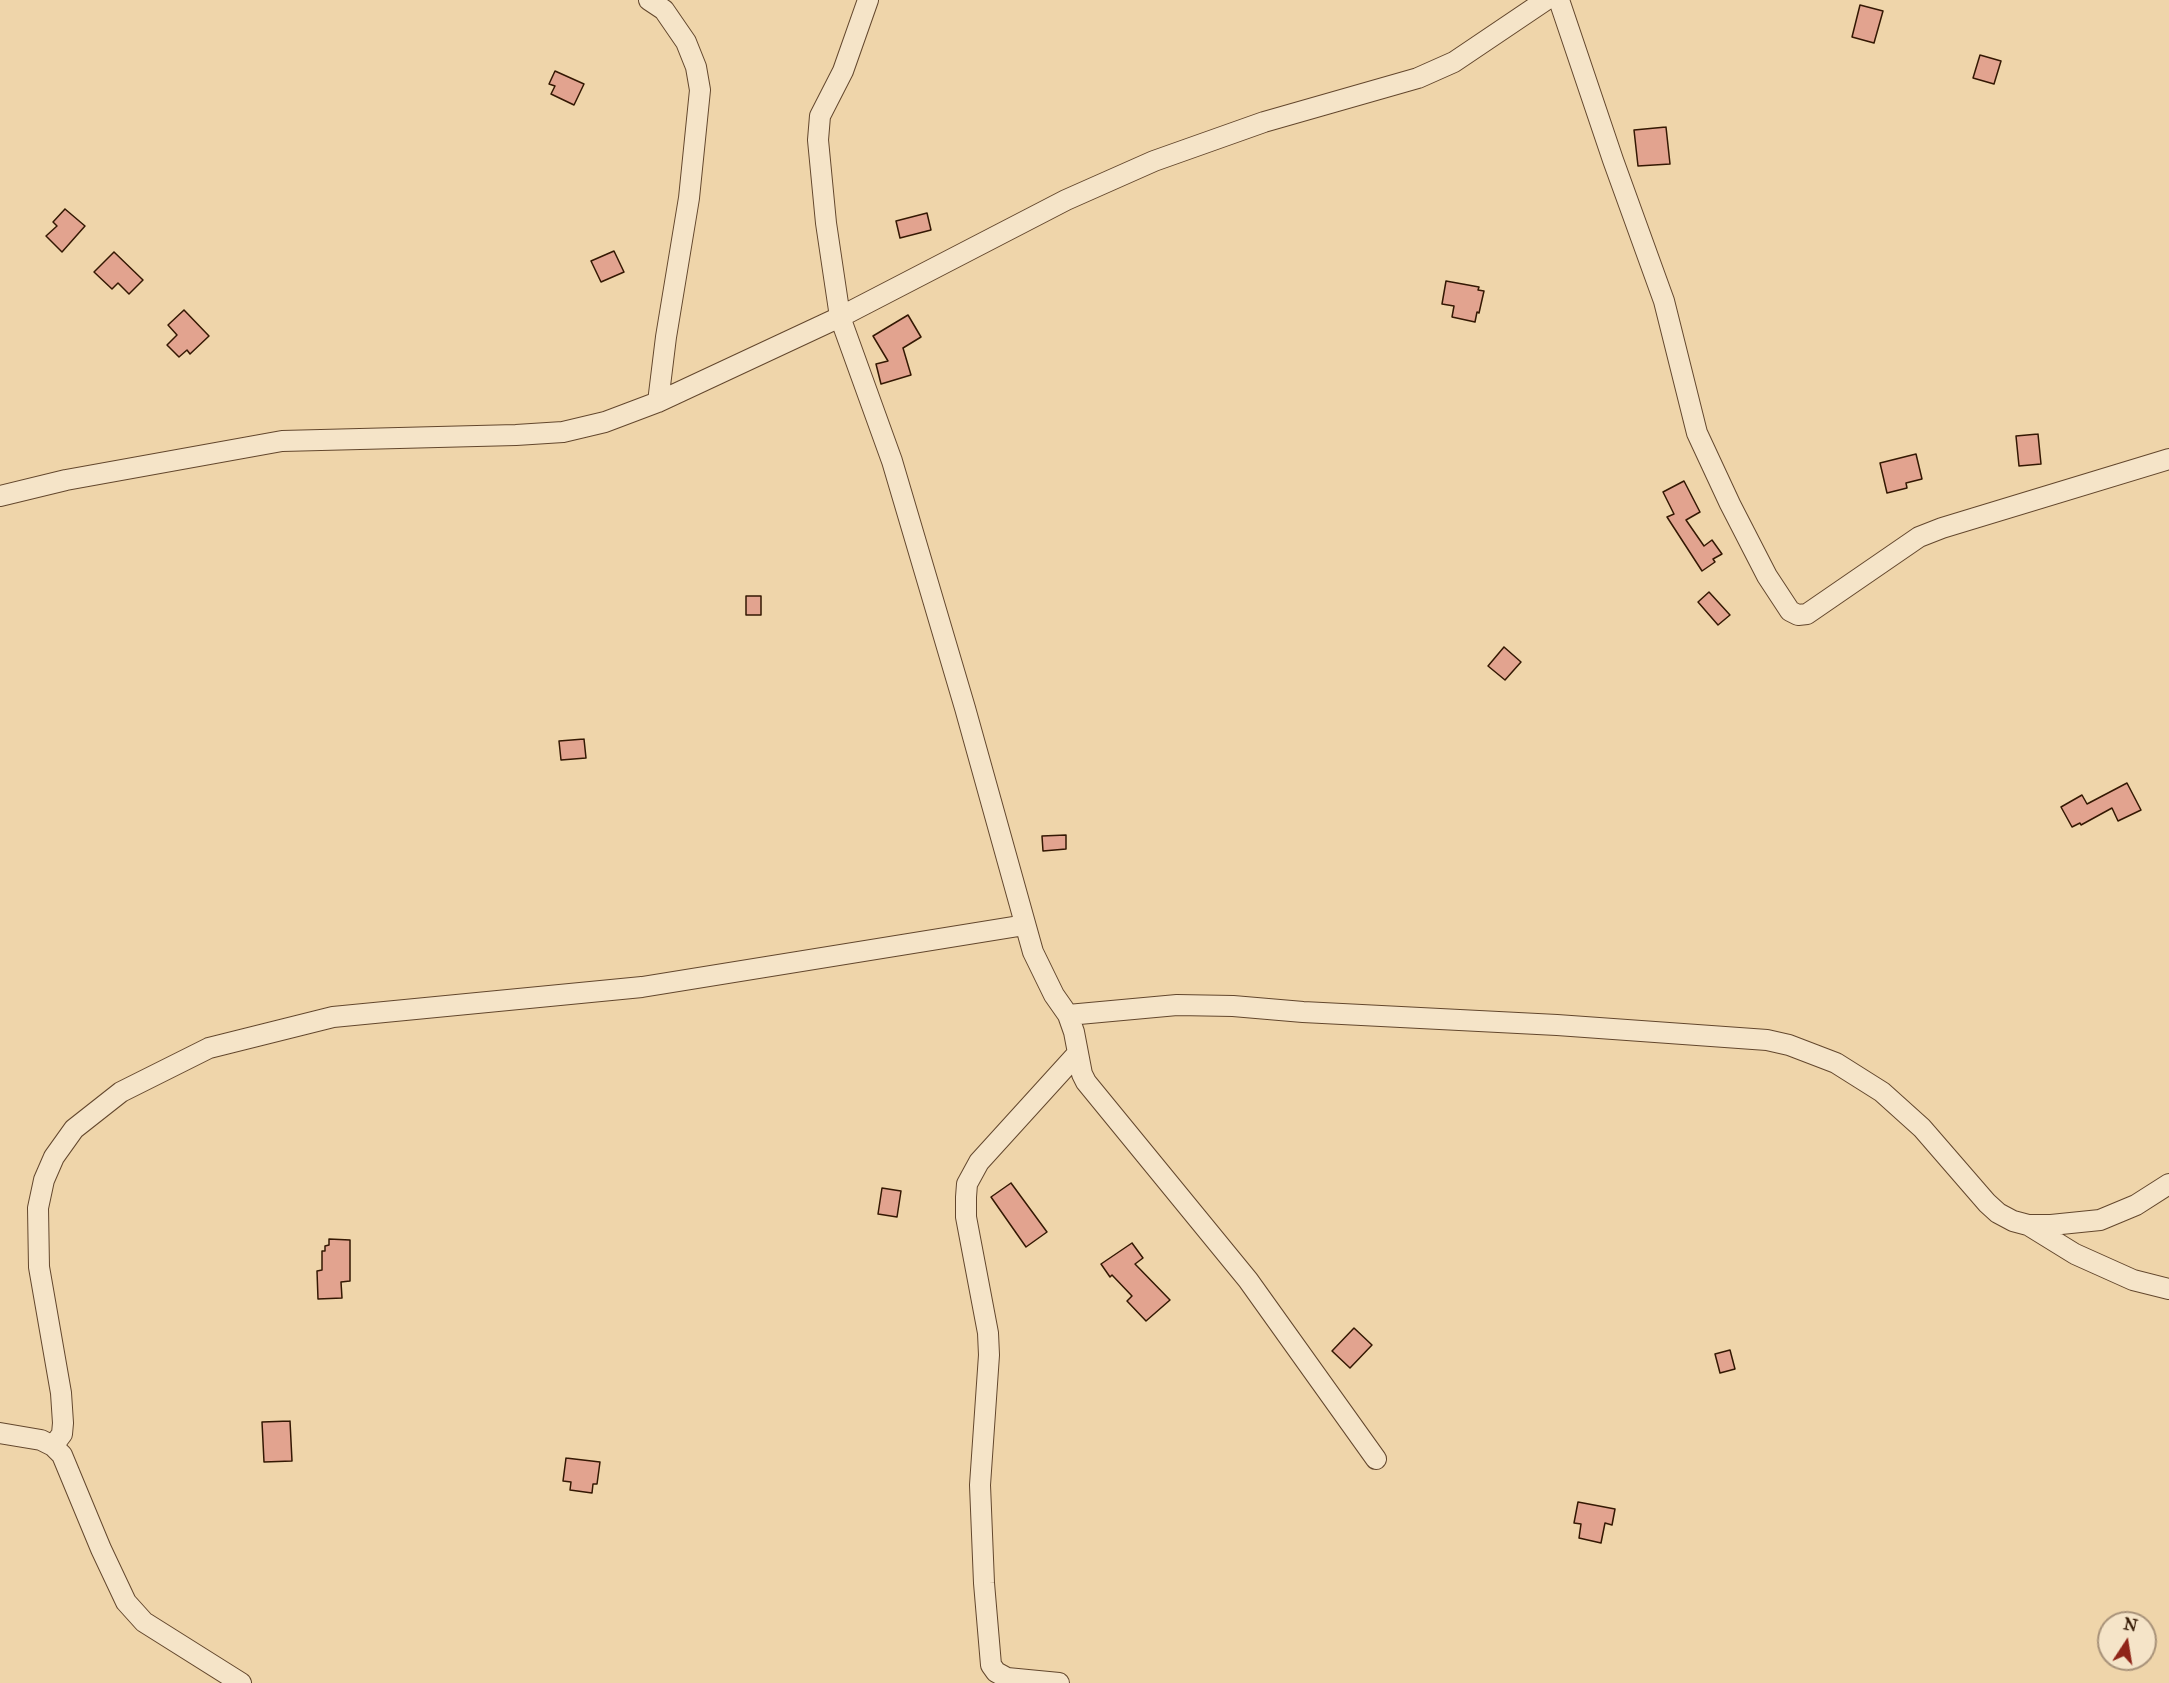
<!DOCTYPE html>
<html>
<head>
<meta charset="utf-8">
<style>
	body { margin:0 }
	#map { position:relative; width:2169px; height:1683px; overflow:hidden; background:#efd5aa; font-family:"IM FELL Great Primer",serif }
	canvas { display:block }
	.north { position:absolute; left:2097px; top:1611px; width:60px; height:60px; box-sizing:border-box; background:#f5e4c8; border:2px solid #a89279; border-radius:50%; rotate:12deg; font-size:16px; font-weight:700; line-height:24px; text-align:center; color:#341803 }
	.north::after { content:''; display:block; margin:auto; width:21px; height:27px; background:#8f2418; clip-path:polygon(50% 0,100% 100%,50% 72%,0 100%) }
</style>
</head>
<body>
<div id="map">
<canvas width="2169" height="1683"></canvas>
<div class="north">N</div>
</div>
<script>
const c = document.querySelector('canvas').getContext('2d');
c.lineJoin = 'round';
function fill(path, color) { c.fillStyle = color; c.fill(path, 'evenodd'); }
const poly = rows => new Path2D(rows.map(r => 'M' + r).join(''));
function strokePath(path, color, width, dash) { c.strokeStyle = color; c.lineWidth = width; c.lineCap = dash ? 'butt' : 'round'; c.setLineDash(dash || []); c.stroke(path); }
const building = poly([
	[1860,5,1883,11,1874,43,1852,37,1860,5],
	[1980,55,2001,61,1994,84,1973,78,1980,55],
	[555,71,584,84,574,105,551,94,555,86,549,84,555,71],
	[1666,127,1670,164,1638,166,1634,130,1666,127],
	[65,209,85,226,62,252,46,236,57,226,53,222,65,209],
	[927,213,931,230,900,238,896,221,927,213],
	[614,251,624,272,601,282,591,261,614,251],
	[114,252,143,280,129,294,118,283,112,289,94,272,114,252],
	[1446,281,1479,287,1478,290,1484,291,1479,313,1477,312,1475,322,1452,317,1454,306,1442,304,1446,281],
	[184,310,209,336,190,354,187,350,179,357,167,345,177,335,168,325,184,310],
	[908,315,921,337,903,348,911,375,881,384,876,364,888,361,873,336,908,315],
	[2038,434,2041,464,2019,466,2016,436,2038,434],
	[1916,454,1922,479,1906,483,1907,488,1887,493,1880,463,1916,454],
	[1684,481,1700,512,1686,520,1704,546,1712,540,1722,554,1713,559,1715,562,1702,571,1667,517,1674,514,1663,492,1684,481],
	[1709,592,1730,615,1718,625,1698,602,1709,592],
	[746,596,761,596,761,615,746,615,746,596],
	[1504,647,1521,662,1505,680,1488,666,1504,647],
	[584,739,586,758,561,760,559,741,584,739],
	[2127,783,2141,810,2118,821,2112,808,2081,825,2080,823,2072,827,2061,807,2082,795,2087,804,2127,783],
	[1066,835,1066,849,1043,851,1042,836,1066,835],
	[1011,1183,1047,1232,1026,1247,991,1197,1011,1183],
	[882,1188,901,1191,897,1217,878,1214,882,1188],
	[329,1239,350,1240,350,1281,341,1282,342,1298,318,1299,317,1271,322,1270,322,1251,325,1251,325,1246,329,1245,329,1239],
	[1132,1243,1143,1258,1135,1264,1170,1300,1146,1321,1127,1301,1132,1296,1112,1275,1110,1277,1101,1264,1132,1243],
	[1354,1328,1372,1345,1350,1368,1332,1351,1354,1328],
	[1730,1350,1735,1369,1720,1373,1715,1354,1730,1350],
	[290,1421,292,1461,264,1462,262,1422,290,1421],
	[566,1458,600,1462,597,1484,593,1484,592,1493,570,1490,571,1482,563,1481,566,1458],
	[1578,1502,1615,1509,1612,1525,1605,1523,1601,1543,1579,1538,1581,1524,1574,1523,1578,1502]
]);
fill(building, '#e2a38f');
strokePath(building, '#341803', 1.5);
const street = poly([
	[649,0,664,10,686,42,696,67,700,90,689,198,666,337,658,402],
	[868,0,843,71,820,116,818,140,826,223,840,317,892,461,965,708,1033,952,1054,995,1068,1015,1074,1032,1082,1074,1086,1082,1248,1280,1376,1459],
	[1559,0,1613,160,1664,301,1697,433,1730,504,1767,576,1790,611,1798,615,1807,614,1919,537,1942,528,2169,459],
	[0,496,66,480,282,441,516,435,563,432,605,422,658,402,840,317,1066,200,1154,161,1264,122,1418,78,1454,62,1546,0],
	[1068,1015,1177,1005,1233,1006,1303,1012,1557,1025,1767,1040,1789,1045,1836,1063,1882,1092,1922,1128,1987,1203,1998,1213,2013,1221,2028,1225,2051,1225,2100,1220,2136,1205,2169,1184],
	[2028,1225,2075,1254,2133,1280,2169,1289],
	[0,1433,41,1440,53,1446,62,1455,101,1549,126,1602,144,1622,241,1683],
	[53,1446,62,1434,63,1423,61,1393,39,1267,38,1208,44,1180,54,1157,74,1129,121,1092,209,1048,333,1017,642,987,1025,925],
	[1059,1683,1007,1678,996,1672,991,1665,984,1583,980,1485,989,1355,988,1333,966,1217,966,1197,967,1184,979,1162,1078,1053]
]);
strokePath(street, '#63472d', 22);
strokePath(street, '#f5e4c8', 20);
</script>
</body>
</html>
